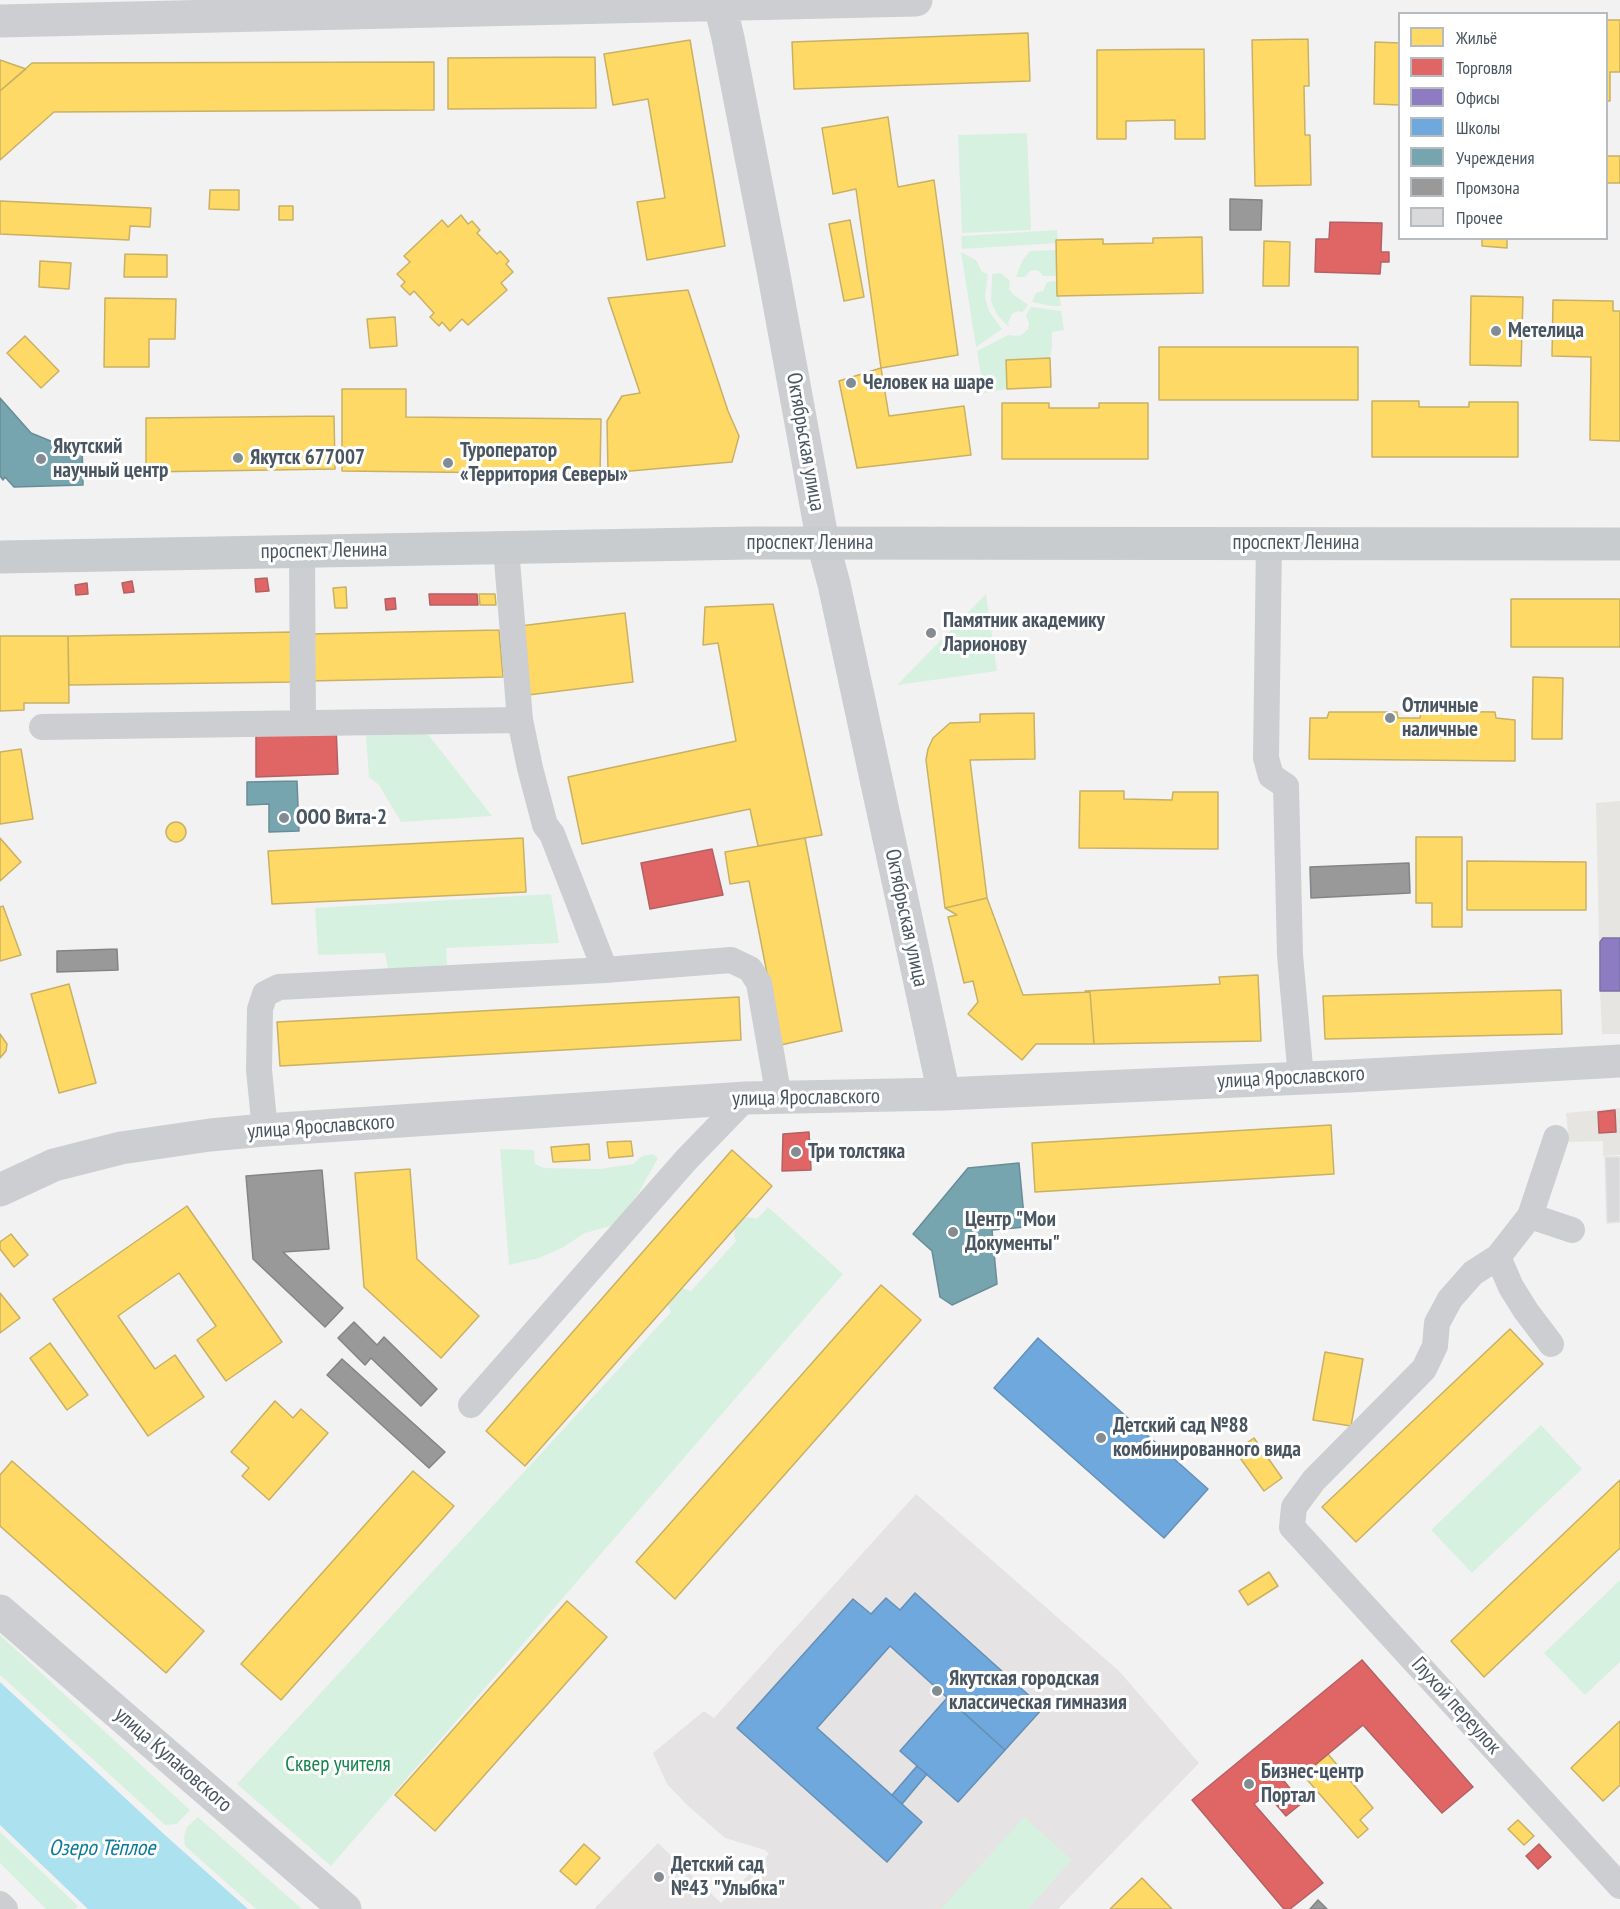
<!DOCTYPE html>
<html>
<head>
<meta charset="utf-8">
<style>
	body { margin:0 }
	#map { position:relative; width:1620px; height:1909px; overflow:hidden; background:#f3f2f2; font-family:"PT Sans Narrow",sans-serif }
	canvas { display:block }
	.legend { position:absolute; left:1398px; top:12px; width:210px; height:228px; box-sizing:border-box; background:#fff; border:2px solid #b6bbbf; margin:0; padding:8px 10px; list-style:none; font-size:18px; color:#495560 }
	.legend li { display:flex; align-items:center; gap:12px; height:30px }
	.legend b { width:30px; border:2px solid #b6bbbf }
</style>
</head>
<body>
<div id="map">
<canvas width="1620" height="1909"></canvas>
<ul class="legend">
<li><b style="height:16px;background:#ffd966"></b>Жильё</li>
<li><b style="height:16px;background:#e06666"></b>Торговля</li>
<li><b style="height:16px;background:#8e7cc3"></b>Офисы</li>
<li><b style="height:16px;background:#6fa8dc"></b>Школы</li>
<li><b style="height:16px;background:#76a5af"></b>Учреждения</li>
<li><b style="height:16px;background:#999"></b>Промзона</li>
<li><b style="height:16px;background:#d9d9db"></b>Прочее</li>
</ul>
</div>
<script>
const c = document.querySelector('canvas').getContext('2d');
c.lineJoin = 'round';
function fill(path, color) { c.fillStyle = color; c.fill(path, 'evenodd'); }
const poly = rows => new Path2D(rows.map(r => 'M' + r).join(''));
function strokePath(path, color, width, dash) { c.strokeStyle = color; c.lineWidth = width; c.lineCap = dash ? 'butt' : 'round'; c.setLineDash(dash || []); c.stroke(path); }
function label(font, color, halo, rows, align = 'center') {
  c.font = font + ' "PT Sans Narrow",sans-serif'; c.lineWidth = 6; c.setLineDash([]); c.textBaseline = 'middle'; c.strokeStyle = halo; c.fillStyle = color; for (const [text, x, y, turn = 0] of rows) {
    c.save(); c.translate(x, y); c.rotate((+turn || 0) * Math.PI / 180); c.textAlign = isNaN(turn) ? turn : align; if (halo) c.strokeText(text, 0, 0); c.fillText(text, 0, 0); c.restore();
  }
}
fill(poly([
	[1620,801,1620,1034,1602,1034,1600,991,1596,803],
	[1620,1108,1620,1155,1603,1156,1603,1141,1569,1142,1566,1113]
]), '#e6e5e1');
fill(poly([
	[916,1494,1119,1671,1199,1763,1058,1909,594,1909,658,1843,721,1903,769,1854,765,1850,725,1838,687,1805,667,1784,653,1753,704,1711,714,1718]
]), '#e5e3e4');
fill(poly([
	[1027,133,1031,230,962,233,958,135],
	[1057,230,1058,243,962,249,961,236],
	[1057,250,1060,276,1043,276,1039,271,1034,270,1030,271,1025,277,1016,277,1022,261,1030,251],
	[961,252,976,260,982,272,988,274,985,297,989,311,1002,329,976,347],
	[1001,273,1010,281,1009,289,1013,294,1028,305,1022,313,1018,311,1012,314,1008,323,1009,327,998,316,991,302,992,274],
	[1058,281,1061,306,1051,306,1032,302,1036,293,1043,291,1047,282],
	[1031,307,1061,311,1064,330,1052,332,1052,346,1050,358,1006,360,1007,389,984,393,977,351,1008,335,1019,336,1024,333,1028,329,1029,324,1026,315],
	[986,594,997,671,897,685],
	[427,733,492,816,401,822,379,785,369,777,366,735],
	[551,894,559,943,446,948,447,965,388,970,385,953,318,955,315,908],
	[500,1149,534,1150,535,1164,544,1168,599,1169,633,1164,642,1156,653,1154,658,1158,638,1194,614,1225,585,1233,562,1248,539,1258,509,1265],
	[768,1207,843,1274,331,1866,237,1784,671,1312,667,1303,679,1287,691,1291,736,1241,734,1236,735,1226,742,1218,748,1217,757,1219],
	[1541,1425,1582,1469,1472,1573,1431,1530],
	[1620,1580,1620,1662,1585,1695,1544,1653],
	[0,1635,190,1810,177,1824,165,1825,0,1675],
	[198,1817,302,1909,256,1909,185,1846,184,1837,187,1827],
	[1024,1817,1072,1860,1028,1909,941,1909],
	[0,1832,78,1906,75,1909,46,1909,0,1863]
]), '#d7f1e1');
fill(poly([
	[0,1682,166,1836,248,1909,88,1909,0,1825]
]), '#ace1f0');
const homes = poly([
	[1606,20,1620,20,1620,72,1610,72,1610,101,1606,101,1606,20],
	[1028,33,1030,81,794,89,792,42,1028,33],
	[1308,39,1309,86,1304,86,1305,135,1310,135,1311,185,1255,186,1252,40,1308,39],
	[690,40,725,246,647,260,637,202,665,198,648,99,613,105,604,54,690,40],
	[1375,42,1400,43,1400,105,1374,104,1375,42],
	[1204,49,1205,139,1175,139,1175,120,1126,121,1126,139,1097,139,1097,50,1204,49],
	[595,57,596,108,448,109,448,58,595,57],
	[0,60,26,69,0,91,0,60],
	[434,62,434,110,54,112,0,160,0,91,32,63,434,62],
	[888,117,898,187,934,180,958,355,881,368,856,189,833,194,822,128,888,117],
	[1606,156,1620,156,1620,183,1606,183,1606,156],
	[210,190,239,190,239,210,209,209,210,190],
	[0,201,151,208,150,227,130,226,129,240,0,234,0,201],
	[279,206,293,206,293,220,279,220,279,206],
	[461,215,468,224,472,221,480,230,477,233,497,254,500,251,509,261,506,264,513,272,501,283,507,290,468,325,462,319,450,331,442,322,439,326,430,317,434,313,414,291,410,295,401,286,405,282,397,274,410,262,404,256,442,220,448,227,461,215],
	[850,220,864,297,844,301,829,224,850,220],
	[1202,237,1203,293,1057,296,1056,240,1103,239,1103,244,1153,243,1153,238,1202,237],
	[1482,238,1507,238,1507,248,1482,246,1482,238],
	[1264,241,1290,242,1289,286,1263,286,1264,241],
	[125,254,167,255,167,277,124,277,125,254],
	[40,261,71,263,69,289,39,287,40,261],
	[688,290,728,411,739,436,732,462,608,473,607,421,622,396,640,393,608,298,688,290],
	[1471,296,1523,297,1521,366,1470,365,1471,296],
	[105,298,176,299,175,339,149,339,149,367,104,367,105,298],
	[1553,300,1613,301,1613,311,1620,311,1620,441,1590,440,1591,357,1552,356,1553,300],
	[395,317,397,346,370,348,367,319,395,317],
	[25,336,59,371,41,388,7,353,25,336],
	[1159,347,1358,347,1358,400,1159,400,1159,347],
	[1050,358,1051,387,1007,389,1006,360,1050,358],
	[881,368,889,416,964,406,971,455,857,468,839,381,881,368],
	[342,389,406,389,406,417,601,419,600,474,342,471,342,389],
	[1372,401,1419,401,1419,407,1469,407,1469,402,1518,402,1518,457,1372,457,1372,401],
	[1002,403,1049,403,1049,408,1099,408,1099,403,1148,403,1148,459,1002,459,1002,403],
	[334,416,335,469,146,472,146,418,334,416],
	[346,587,347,608,335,608,333,588,346,587],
	[479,594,495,594,496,605,480,605,479,594],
	[1511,599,1620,599,1620,647,1511,647,1511,599],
	[773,604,822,835,758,846,750,809,582,844,568,777,736,741,718,643,703,645,705,607,773,604],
	[625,613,633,682,528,695,520,626,625,613],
	[499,630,503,677,308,681,309,634,499,630],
	[294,632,295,682,69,685,68,636,294,632],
	[0,636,68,636,69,703,24,703,24,710,0,711,0,636],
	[1533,677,1563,678,1562,739,1532,739,1533,677],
	[1421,711,1495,712,1496,718,1515,720,1515,761,1309,759,1310,718,1327,718,1329,712,1397,712,1398,718,1420,718,1421,711],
	[1034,713,1035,759,970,760,987,898,945,908,926,760,928,749,933,738,950,723,980,722,980,714,1034,713],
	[21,749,33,819,0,824,0,752,21,749],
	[1080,791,1124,791,1124,799,1172,800,1173,792,1218,792,1218,849,1079,848,1080,791],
	'166 832a10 10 0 1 1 20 0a10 10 0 1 1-20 0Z',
	[1416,837,1462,837,1462,927,1432,927,1432,903,1416,903,1416,837],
	[0,838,21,862,0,881,0,838],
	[523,838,526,892,272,904,268,851,523,838],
	[805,838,842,1031,781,1045,749,881,730,884,725,852,805,838],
	[1467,861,1586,862,1586,910,1467,910,1467,861],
	[987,898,1023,995,1090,992,1094,1044,1036,1044,1022,1060,968,1014,978,1002,973,981,964,983,948,917,957,915,945,908,987,898],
	[3,906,21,955,0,961,0,907,3,906],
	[1258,975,1261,1041,1094,1044,1090,992,1085,991,1220,984,1219,977,1258,975],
	[69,984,96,1083,59,1093,31,994,69,984],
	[1561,990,1562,1034,1325,1039,1323,996,1561,990],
	[739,997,741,1040,280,1066,277,1022,739,997],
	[0,1034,7,1044,6,1051,0,1058,0,1034],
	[1331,1125,1334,1174,1035,1192,1032,1143,1331,1125],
	[631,1141,633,1156,609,1158,607,1142,631,1141],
	[589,1144,590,1160,553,1162,551,1147,589,1144],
	[732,1150,772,1186,525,1466,486,1431,732,1150],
	[410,1169,417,1259,479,1316,441,1358,364,1287,355,1173,410,1169],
	[187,1206,282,1342,226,1381,197,1340,216,1326,179,1273,118,1316,155,1369,175,1355,204,1397,148,1436,53,1299,187,1206],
	[11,1234,28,1255,14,1267,0,1249,0,1242,11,1234],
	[881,1285,921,1320,675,1599,636,1562,881,1285],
	[0,1293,20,1318,0,1333,0,1293],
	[1510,1329,1543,1364,1356,1542,1322,1507,1510,1329],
	[50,1343,88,1395,67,1410,30,1358,50,1343],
	[1325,1352,1363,1359,1351,1426,1313,1420,1325,1352],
	[275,1401,293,1418,301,1409,328,1433,269,1500,242,1476,249,1468,231,1452,275,1401],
	[1254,1438,1282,1478,1264,1491,1235,1451,1254,1438],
	[12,1461,204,1631,166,1673,0,1526,0,1475,12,1461],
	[413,1471,454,1506,281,1700,241,1664,413,1471],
	[1620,1480,1620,1548,1484,1677,1451,1641,1620,1480],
	[1269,1572,1278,1586,1248,1605,1239,1591,1269,1572],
	[567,1601,607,1637,435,1831,395,1795,567,1601],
	[1620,1721,1620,1785,1603,1801,1571,1768,1620,1721],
	[1328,1754,1373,1808,1360,1820,1368,1829,1358,1838,1303,1775,1328,1754],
	[1518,1820,1534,1836,1524,1845,1508,1829,1518,1820],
	[584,1844,600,1858,576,1885,560,1871,584,1844],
	[1142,1878,1172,1909,1110,1909,1142,1878]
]);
fill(homes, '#ffd966');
strokePath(homes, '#c8b164', 1.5);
const shops = poly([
	[1330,222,1382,223,1381,252,1389,252,1389,262,1381,262,1380,274,1315,272,1316,239,1329,239,1330,222],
	[267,578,269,591,256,592,255,579,267,578],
	[132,581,134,592,124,593,122,583,132,581],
	[87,583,88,594,76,595,75,585,87,583],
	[429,594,477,594,478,605,430,605,429,594],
	[395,598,396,609,386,610,385,599,395,598],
	[336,725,338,774,256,777,256,726,336,725],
	[712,849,723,895,650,909,641,863,712,849],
	[1615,1110,1616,1132,1599,1133,1598,1112,1615,1110],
	[809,1132,811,1170,782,1171,783,1134,809,1132],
	[1362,1660,1473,1787,1442,1813,1363,1725,1303,1775,1298,1769,1284,1781,1302,1803,1286,1816,1267,1794,1254,1804,1323,1883,1290,1909,1284,1909,1192,1800,1362,1660],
	[1539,1844,1551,1857,1538,1869,1526,1856,1539,1844]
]);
fill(shops, '#e06666');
strokePath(shops, '#b36164', 1.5);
const offices = poly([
	[1603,938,1620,938,1620,991,1600,991,1600,942,1603,938]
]);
fill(offices, '#8e7cc3');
strokePath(offices, '#7970a5', 1.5);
const schools = poly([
	[1038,1338,1208,1489,1164,1538,994,1388,1038,1338],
	[915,1593,1043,1708,1005,1750,890,1646,817,1728,922,1822,887,1862,737,1728,853,1599,871,1614,886,1598,900,1610,915,1593],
	[947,1698,1005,1750,958,1802,900,1751,947,1698],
	[917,1766,927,1774,902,1804,892,1795,917,1766]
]);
fill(schools, '#6fa8dc');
strokePath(schools, '#648fb7', 1.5);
const public = poly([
	[0,398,31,433,53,442,82,441,83,485,14,487,5,477,3,480,0,476,0,398],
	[297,781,299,831,269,832,269,804,247,805,247,782,297,781],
	[1019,1163,1025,1227,992,1230,997,1284,952,1305,940,1297,932,1251,913,1234,968,1168,1019,1163]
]);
fill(public, '#76a5af');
strokePath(public, '#688d97', 1.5);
const industry = poly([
	[1230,199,1262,200,1261,230,1230,230,1230,199],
	[1409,863,1410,893,1311,898,1310,867,1409,863],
	[117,949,118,970,57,972,57,951,117,949],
	[322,1170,329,1249,283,1252,343,1308,325,1327,253,1259,246,1176,322,1170],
	[354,1322,377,1345,384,1337,437,1389,421,1406,371,1358,365,1365,338,1338,354,1322],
	[342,1359,445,1452,429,1468,327,1375,342,1359],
	[1318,1900,1327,1909,1310,1909,1318,1900]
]);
fill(industry, '#999');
strokePath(industry, '#818588', 1.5);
const building = poly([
	[1605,1157,1620,1157,1620,1222,1607,1223,1605,1157]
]);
fill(building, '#d9d9db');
strokePath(building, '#e4e4e5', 1.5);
strokePath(poly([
	[1269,543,1266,758,1271,776,1286,786,1290,955,1301,1078],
	[506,548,520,720,530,768,545,825,552,834,605,970,731,960,750,969,759,983,779,1098],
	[302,552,303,723],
	[42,727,520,720],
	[265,1130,259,1070,260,1009,265,994,279,987,605,970],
	[1556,1138,1530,1216,1498,1257,1473,1273,1450,1299,1437,1323,1435,1346,1424,1369,1314,1480,1294,1507,1292,1527,1620,1886],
	[1530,1216,1572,1230],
	[1498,1257,1511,1287,1526,1311,1551,1344],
	[471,1405,686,1160,746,1098],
	[0,1904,5,1909]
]), '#ccced1', 26);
strokePath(poly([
	[719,0,728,38,773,270,823,543,834,584,944,1094],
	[0,21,916,0],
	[0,1190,54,1165,121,1148,210,1135,265,1130,746,1098,944,1094,1350,1076,1620,1061],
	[0,1611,345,1909]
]), '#ccced1', 33);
strokePath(poly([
	[0,557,750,543,1620,544]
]), '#c8cccf', 33);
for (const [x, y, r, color] of [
	[1496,331,6,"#848c93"],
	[851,383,6,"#848c93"],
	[238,458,6,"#848c93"],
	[41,459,6,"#848c93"],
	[448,463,6,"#848c93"],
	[931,633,6,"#848c93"],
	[1390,718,6,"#848c93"],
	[284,818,6,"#848c93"],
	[796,1152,6,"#848c93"],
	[953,1232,6,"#848c93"],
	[1101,1438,6,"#848c93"],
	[937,1691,6,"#848c93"],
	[1249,1784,6,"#848c93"],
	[659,1877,6,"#848c93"]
]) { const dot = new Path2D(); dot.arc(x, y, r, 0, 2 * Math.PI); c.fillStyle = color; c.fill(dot); strokePath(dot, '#fff', 2); }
label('bold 21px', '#495560', '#fff', [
	["Метелица",1508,331],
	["Человек на шаре",863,383],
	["Якутский",53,447],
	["научный центр",53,471],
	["Туроператор",460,451],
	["«Территория Северы»",460,475],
	["Якутск 677007",250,458],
	["Памятник академику",943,621],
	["Ларионову",943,645],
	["Отличные",1402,706],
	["наличные",1402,730],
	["ООО Вита-2",296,818],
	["Три толстяка",808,1152],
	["Центр \"Мои",965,1220],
	["Документы\"",965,1244],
	["Детский сад №88",1113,1426],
	["комбинированного вида",1113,1450],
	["Якутская городская",949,1679],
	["классическая гимназия",949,1703],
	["Бизнес-центр",1261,1772],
	["Портал",1261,1796],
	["Детский сад",671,1865],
	["№43 \"Улыбка\"",671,1889]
], 'left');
label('21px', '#495560', '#fff', [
	["Октябрьская улица",805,442,80],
	["проспект Ленина",810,543],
	["проспект Ленина",1296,543],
	["проспект Ленина",324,551,-1],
	["Октябрьская улица",906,918,78],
	["улица Ярославского",1291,1078,-3],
	["улица Ярославского",806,1098,-1],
	["улица Ярославского",321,1127,-4],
	["Глухой переулок",1456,1706,48],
	["улица Кулаковского",173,1760,41]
]);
label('21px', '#16854e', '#fff', [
	["Сквер учителя",338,1765]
]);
label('italic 22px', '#0a7b9a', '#fff', [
	["Озеро Тёплое",102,1849]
]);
</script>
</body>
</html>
